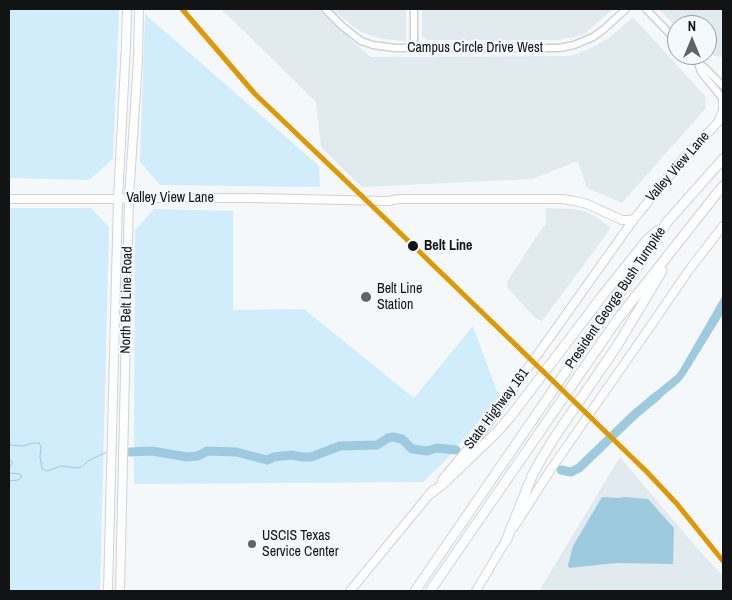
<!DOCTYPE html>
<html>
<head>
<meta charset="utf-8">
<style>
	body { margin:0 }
	#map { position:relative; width:732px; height:600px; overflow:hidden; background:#f5f8fa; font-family:"Archivo Narrow",sans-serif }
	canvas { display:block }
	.frame { position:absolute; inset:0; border:10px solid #111314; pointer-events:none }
	.north { position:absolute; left:667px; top:15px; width:50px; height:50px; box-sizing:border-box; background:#f3f9fc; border:1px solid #999d9f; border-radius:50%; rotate:0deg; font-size:14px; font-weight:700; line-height:20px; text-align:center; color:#111314 }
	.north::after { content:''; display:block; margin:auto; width:18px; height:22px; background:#616364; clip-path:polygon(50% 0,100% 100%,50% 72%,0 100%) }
</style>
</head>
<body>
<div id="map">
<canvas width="732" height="600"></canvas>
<div class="frame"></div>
<div class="north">N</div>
</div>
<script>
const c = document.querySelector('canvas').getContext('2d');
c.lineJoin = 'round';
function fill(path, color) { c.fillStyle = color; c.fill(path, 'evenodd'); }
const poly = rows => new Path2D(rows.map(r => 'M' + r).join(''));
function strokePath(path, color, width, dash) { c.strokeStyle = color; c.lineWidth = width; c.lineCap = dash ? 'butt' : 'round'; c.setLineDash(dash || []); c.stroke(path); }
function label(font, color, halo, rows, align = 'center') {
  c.font = font + ' "Archivo Narrow",sans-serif'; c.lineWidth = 4; c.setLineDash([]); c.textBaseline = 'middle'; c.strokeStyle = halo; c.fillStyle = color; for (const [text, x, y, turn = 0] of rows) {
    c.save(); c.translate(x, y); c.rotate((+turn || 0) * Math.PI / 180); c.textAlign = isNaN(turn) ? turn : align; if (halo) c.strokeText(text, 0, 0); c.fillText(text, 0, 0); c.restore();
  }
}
fill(poly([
	[221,9,318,9,360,48,371,57,570,56,589,49,609,38,633,17,705,96,706,108,622,203,587,188,578,161,532,179,362,187,321,147,316,102],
	[331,9,406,9,406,41,382,39,361,32],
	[422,9,613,9,583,35,558,40,428,40,422,37],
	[659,9,723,9,723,56,720,57,707,54,707,25,677,25,677,28],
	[546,208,574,209,586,212,598,218,611,228,542,321,535,318,507,287,507,282,536,237,546,224],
	[620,457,697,548,723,576,723,591,539,591]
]), '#e1eaef');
fill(poly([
	[9,9,119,9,113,159,89,180,9,178],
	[145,14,319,166,320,187,160,185,140,162],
	[9,208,91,208,109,227,100,591,9,591],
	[154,209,233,211,233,310,304,309,414,398,473,326,499,397,448,458,423,482,134,484,135,230]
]), '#d1edfc');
fill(poly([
	[723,295,723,314,686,374,680,382,652,405,645,400,676,375,681,368],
	[602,497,618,498,625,497,648,499,674,528,673,564,616,563,569,568,568,565,573,546]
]), '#9ecadf');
strokePath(poly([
	[9,445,23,446,33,443,39,443,41,447,40,457,42,469,47,471,61,466,77,468,82,467,88,461,107,452],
	[9,460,12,461,12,464,9,468,9,473,20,474,22,477,18,480,9,481]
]), '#9ecadf', 1);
strokePath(poly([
	[130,452,152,451,187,457,198,456,207,451,236,452,267,460,274,457,291,455,303,457,311,457,340,446,377,445,388,438,393,437,402,439,412,449,427,451,437,448,456,450],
	[561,470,571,472,579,468,634,415,657,396]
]), '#9ecadf', 9);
const minor = poly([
	[325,9,342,26,361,41,373,45,395,48,559,48,574,45,593,37,603,30,626,9],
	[414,9,414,48],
	[646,9,677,41],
	[690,55,698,63,705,68,723,86],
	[698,63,701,72,723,99]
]);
const major = poly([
	[719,120,723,110,723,99],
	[9,199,118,199,129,198,251,198,388,201,399,199,562,199,575,201,587,204,622,220,629,220,634,219],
	[442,480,481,433,508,396,634,219,684,158,723,117],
	[514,527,551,469,652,324,689,270,723,226],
	[108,591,118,199,126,45,127,9],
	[120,591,129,198,138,59,139,9],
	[350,591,433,490],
	[476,591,508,537]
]);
const highway = poly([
	[430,494,443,484,496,433,511,416,603,295,647,240,657,231],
	[506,541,532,476,542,458,554,438,617,346,662,271],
	[415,591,635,271,668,221,723,159],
	[430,591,617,320,714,197,723,186]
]);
strokePath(minor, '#d0d2d4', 9);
strokePath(major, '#d0d2d4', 10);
strokePath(highway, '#d0d2d4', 11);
strokePath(minor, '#fefefe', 6);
strokePath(major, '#fefefe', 8);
strokePath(highway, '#fefefe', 9);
strokePath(poly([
	[182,9,255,94,367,201,646,471,677,504,723,561]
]), '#e09702', 5);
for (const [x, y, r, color] of [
	[413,246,6,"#111314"],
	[366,297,6,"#616364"],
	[252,544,5,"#616364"]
]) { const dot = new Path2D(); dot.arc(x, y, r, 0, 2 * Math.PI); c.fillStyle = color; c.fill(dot); strokePath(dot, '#f3f9fc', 2); }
label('14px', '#111314', '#f3f9fc', [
	["Campus Circle Drive West",475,48],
	["Valley View Lane",678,167,-49],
	["Valley View Lane",170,198],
	["President George Bush Turnpike",616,298,-56],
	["North Belt Line Road",127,300,-89],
	["State Highway 161",497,409,-53]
]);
label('bold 14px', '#111314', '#f3f9fc', [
	["Belt Line",424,246]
], 'left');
label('14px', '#111314', '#f3f9fc', [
	["Belt Line",377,289],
	["Station",377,305],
	["USCIS Texas",262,536],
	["Service Center",262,552]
], 'left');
</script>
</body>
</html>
